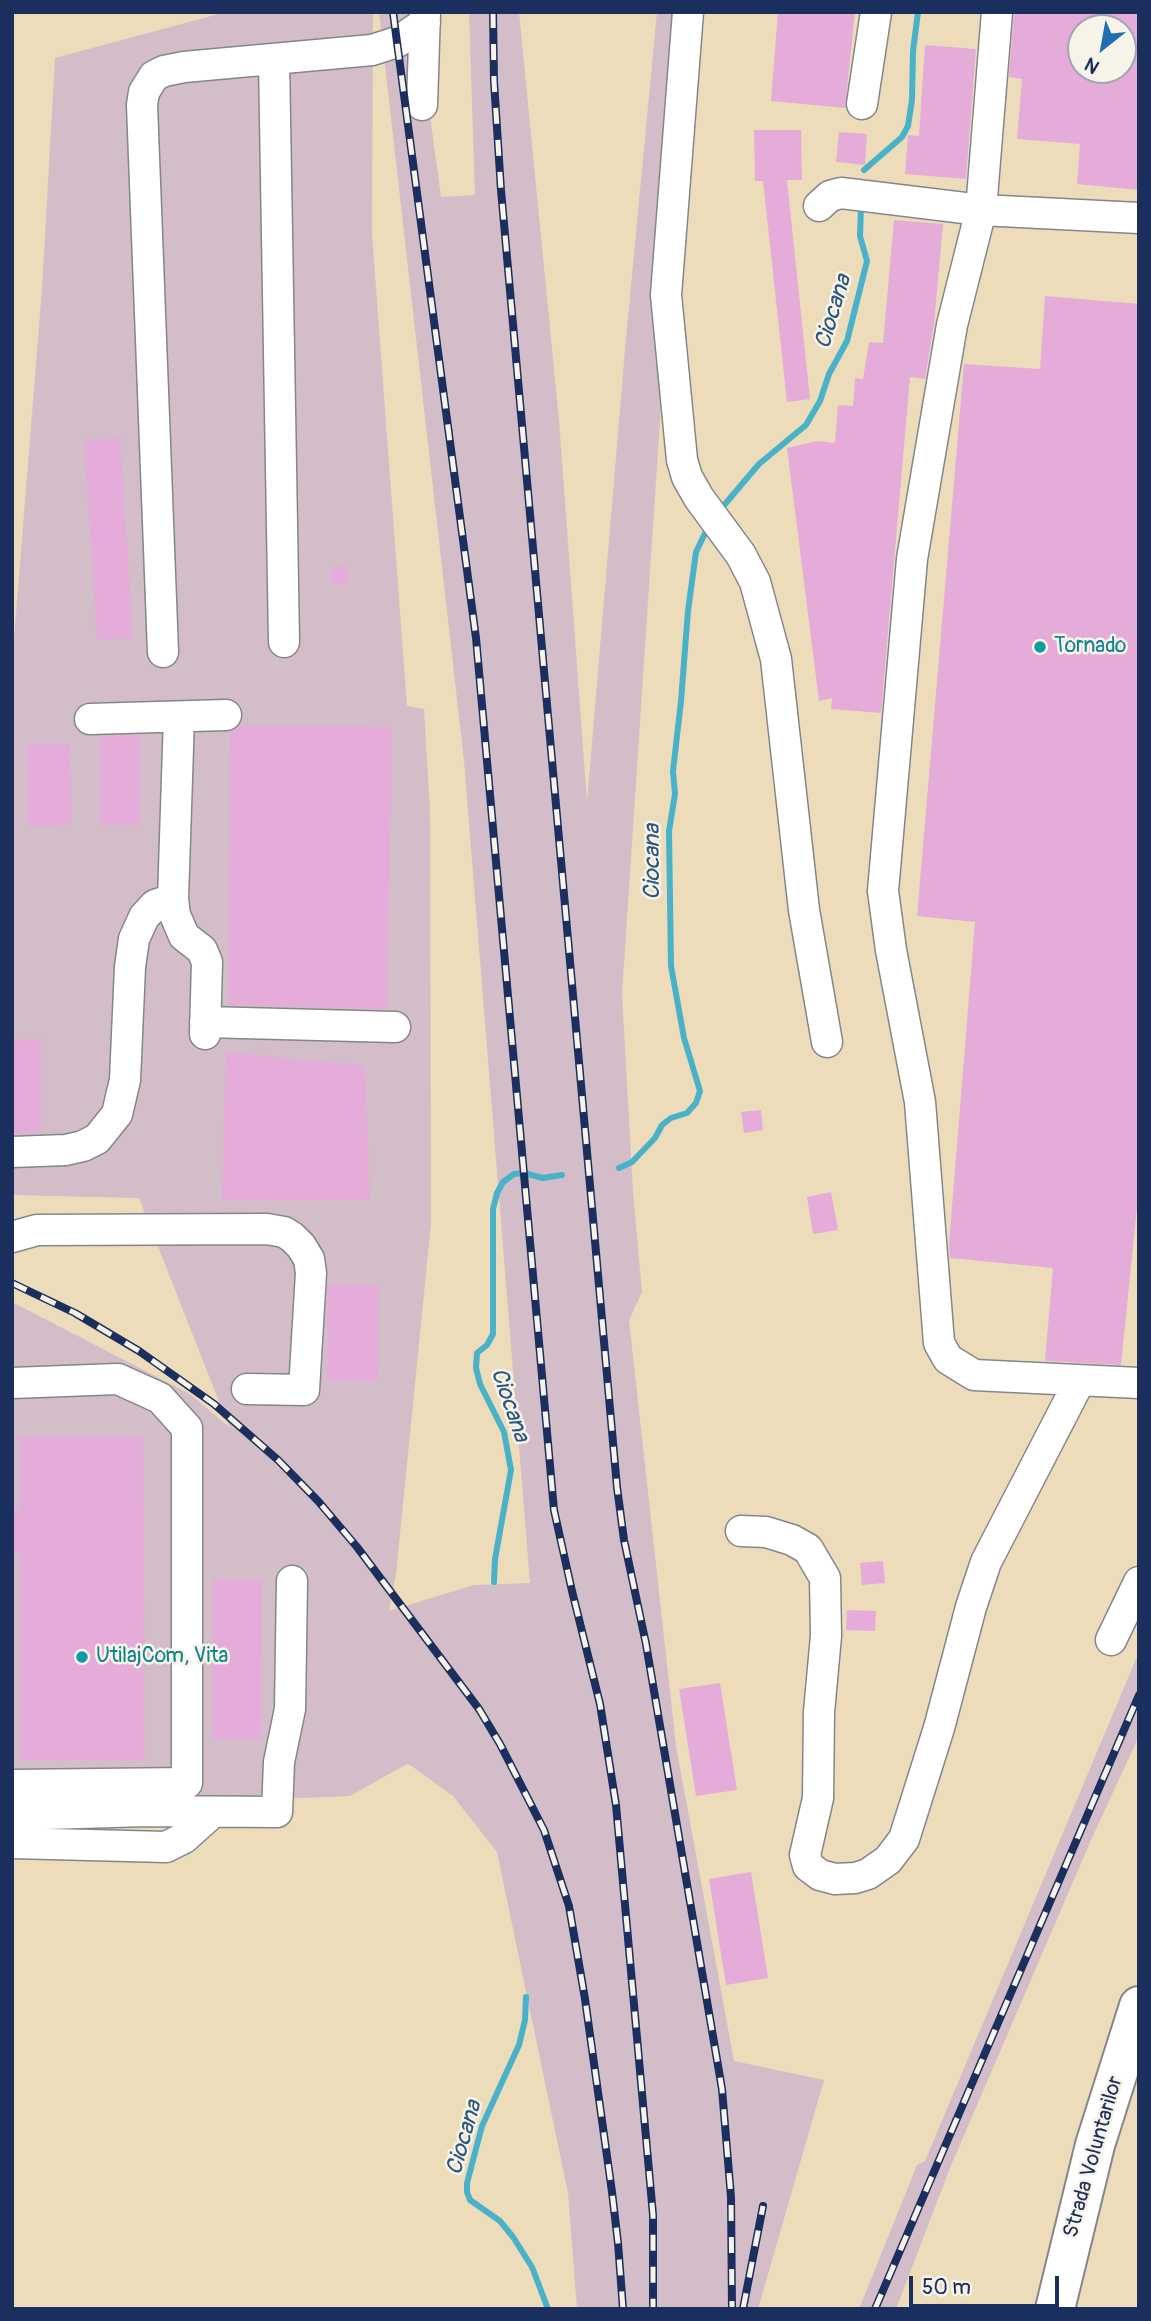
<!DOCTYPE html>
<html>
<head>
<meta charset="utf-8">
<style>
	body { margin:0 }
	#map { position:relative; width:1151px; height:2321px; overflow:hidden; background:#eddcba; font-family:Pangolin,sans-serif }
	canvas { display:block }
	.frame { position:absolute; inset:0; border:14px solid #1b2f5e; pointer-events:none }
	.north { position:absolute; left:1067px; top:14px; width:70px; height:70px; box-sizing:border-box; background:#f7f3e8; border:2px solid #9fa5b1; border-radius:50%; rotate:211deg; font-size:19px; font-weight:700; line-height:28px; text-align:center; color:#1b2f5e }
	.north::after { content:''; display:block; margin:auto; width:24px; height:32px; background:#1f6fb2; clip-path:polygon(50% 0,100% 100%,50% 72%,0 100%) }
	.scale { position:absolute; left:909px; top:2276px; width:150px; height:32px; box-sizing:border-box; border:4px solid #1b2f5e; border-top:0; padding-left:9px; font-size:21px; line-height:24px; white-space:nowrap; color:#1b2f5e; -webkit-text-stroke:5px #f7f3e8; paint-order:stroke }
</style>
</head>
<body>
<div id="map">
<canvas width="1151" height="2321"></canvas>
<div class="frame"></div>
<div class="north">N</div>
<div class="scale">50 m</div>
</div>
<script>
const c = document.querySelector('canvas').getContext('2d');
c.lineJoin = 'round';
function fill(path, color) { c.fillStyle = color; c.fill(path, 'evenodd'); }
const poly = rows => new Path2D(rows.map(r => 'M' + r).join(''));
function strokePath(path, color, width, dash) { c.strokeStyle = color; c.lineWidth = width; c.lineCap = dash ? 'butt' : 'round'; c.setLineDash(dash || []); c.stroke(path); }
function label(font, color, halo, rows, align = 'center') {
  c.font = font + ' Pangolin,sans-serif'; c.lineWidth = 5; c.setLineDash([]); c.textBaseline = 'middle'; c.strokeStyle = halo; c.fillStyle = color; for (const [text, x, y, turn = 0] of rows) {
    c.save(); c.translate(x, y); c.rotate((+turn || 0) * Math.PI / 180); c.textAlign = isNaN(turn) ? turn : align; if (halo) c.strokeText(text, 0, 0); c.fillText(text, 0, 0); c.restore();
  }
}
fill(poly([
	[226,12,373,12,372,234,407,706,424,709,430,811,431,1223,396,1574,389,1611,474,1585,530,1583,464,761,379,12,416,12,441,197,475,195,469,12,519,12,559,420,587,802,626,338,657,12,687,12,622,994,633,1192,642,1292,629,1320,676,1746,734,2061,824,2080,758,2309,577,2309,568,2193,497,1852,453,1796,410,1765,407,1764,350,1796,198,1802,12,1802,12,1302,190,1394,229,1427,139,1198,12,1195,12,664,42,289,55,58],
	[1139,1652,1139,1736,1091,1840,950,2168,896,2309,859,2309,917,2165,925,2161]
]), '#d2bdc8');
strokePath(poly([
	[864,170,902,137,908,126,912,100,913,51,918,12],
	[720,510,759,464,806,425,820,401,829,374,847,341,867,261,860,236,861,208],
	[619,1168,632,1162,655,1138,662,1125,671,1118,687,1113,696,1103,700,1091,684,1038,671,966,669,831,675,794,673,771,681,701,688,611,696,552,709,525],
	[494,1582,495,1559,511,1470,504,1432,480,1384,476,1368,477,1353,487,1345,493,1334,493,1209,497,1193,503,1182,514,1174,524,1173,543,1178,562,1175],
	[526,1997,525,2020,519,2045,482,2126,467,2183,467,2192,470,2200,500,2221,513,2237,532,2267,548,2309]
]), '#4ab2c8', 6);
fill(poly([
	[778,12,855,12,845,108,771,101],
	[1014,12,1139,12,1139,190,1077,184,1080,144,1017,139,1022,79,1009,77],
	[1081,28,1123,28,1123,70,1081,70],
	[925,45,976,49,966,179,905,174,908,135,919,136],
	[754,130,801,130,802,180,787,180,810,399,787,402,763,181,755,181],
	[839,132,867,134,865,165,836,162],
	[894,220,943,224,934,324,925,379,910,377,881,713,831,709,832,698,819,701,787,448,818,441,835,443,838,405,853,406,855,378,863,379,869,342,883,343],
	[1045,296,1139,304,1139,1188,1121,1365,1045,1361,1053,1268,950,1258,949,1244,975,922,917,916,964,364,1040,369],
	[120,438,133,638,97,640,84,440],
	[348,566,349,584,332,584,331,567],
	[240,725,392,727,387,1009,228,1005,230,732],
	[141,735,140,825,99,825,99,736],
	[27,744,70,744,71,825,28,826],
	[12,1039,41,1039,41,1133,12,1134],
	[226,1052,365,1066,370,1200,222,1200],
	[761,1110,763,1130,744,1133,741,1112],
	[831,1192,838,1230,813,1234,807,1197],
	[328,1284,379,1285,378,1381,327,1381],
	[19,1436,143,1436,145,1760,21,1760,20,1554,12,1554,12,1511,19,1511],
	[883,1561,885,1583,862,1585,860,1563],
	[213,1579,262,1580,261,1740,212,1739],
	[847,1610,876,1611,875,1631,846,1630],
	[720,1683,737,1790,696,1796,679,1689],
	[751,1872,768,1978,726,1985,709,1879]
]), '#e5acda');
const minor = poly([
	[688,12,666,295,682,460,687,477,699,498,741,555,755,582,776,659,804,910,827,1042],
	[997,12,981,210,952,325,912,559,883,891,891,950,920,1102,939,1343,948,1359,974,1375,1139,1383],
	[274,60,284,642],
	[862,104,876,12],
	[422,105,425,12],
	[819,206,830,196,841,193,981,210,1139,218],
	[163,652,142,105,144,92,154,76,164,71,184,67,372,50,397,42,425,23],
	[179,717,173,899,175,915,184,936,202,950,207,962,205,1034],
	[90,719,226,715],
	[205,1022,395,1027],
	[12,1152,66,1150,83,1146,97,1139,117,1114,125,1080,130,967,134,939,144,917,155,905,173,899],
	[12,1237,37,1230,267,1229,284,1232,292,1237,301,1246,309,1259,311,1273,304,1390,247,1389],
	[12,1383,118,1379,160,1398,187,1428,187,1783,12,1785],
	[741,1531,766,1532,792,1540,808,1549,825,1578,826,1636,819,1712,818,1798,805,1855,808,1866,820,1875,835,1879,855,1878,868,1874,888,1860,904,1839,939,1728,971,1607,986,1562,1079,1382],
	[1111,1640,1139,1582],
	[12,1815,147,1811,277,1812,279,1762,290,1709,292,1581],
	[12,1843,166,1847,184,1838,213,1812]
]);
const major = poly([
	[1055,2309,1095,2145,1139,2006]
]);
strokePath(minor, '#84868c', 33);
strokePath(major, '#84868c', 42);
strokePath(minor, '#fff', 30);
strokePath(major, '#fff', 38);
const rail = poly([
	[393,12,476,638,554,1510,572,1591,600,1704,616,1805,653,2215,653,2309],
	[493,12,494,81,501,190,617,1487,624,1540,646,1644,722,2089,731,2197,732,2309],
	[12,1283,75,1313,139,1351,214,1404,278,1460,318,1501,357,1547,479,1709,500,1744,544,1830,569,1906,585,1999,612,2192,618,2243,623,2309],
	[743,2309,763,2206],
	[875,2309,1139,1695]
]);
strokePath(rail, '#1b2f5e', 8);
strokePath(rail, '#f7f3e8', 5, [16]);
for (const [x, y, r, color] of [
	[1040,647,7,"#0f9aa8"],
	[82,1657,7,"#0f9aa8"]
]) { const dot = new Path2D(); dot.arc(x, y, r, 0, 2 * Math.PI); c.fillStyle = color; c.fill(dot); strokePath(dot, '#f7f3e8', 2.5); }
label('21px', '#0d838f', '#f7f3e8', [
	["Tornado",1054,647],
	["UtilajCom, Vita",96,1657]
], 'left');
label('21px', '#1b2f5e', '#f7f3e8', [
	["Strada Voluntarilor",1094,2157,-74]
]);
label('italic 23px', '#29567e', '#f7f3e8', [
	["Ciocana",834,312,-73],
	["Ciocana",653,862,-90],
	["Ciocana",509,1405,71],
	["Ciocana",465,2138,-74]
]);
</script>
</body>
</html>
